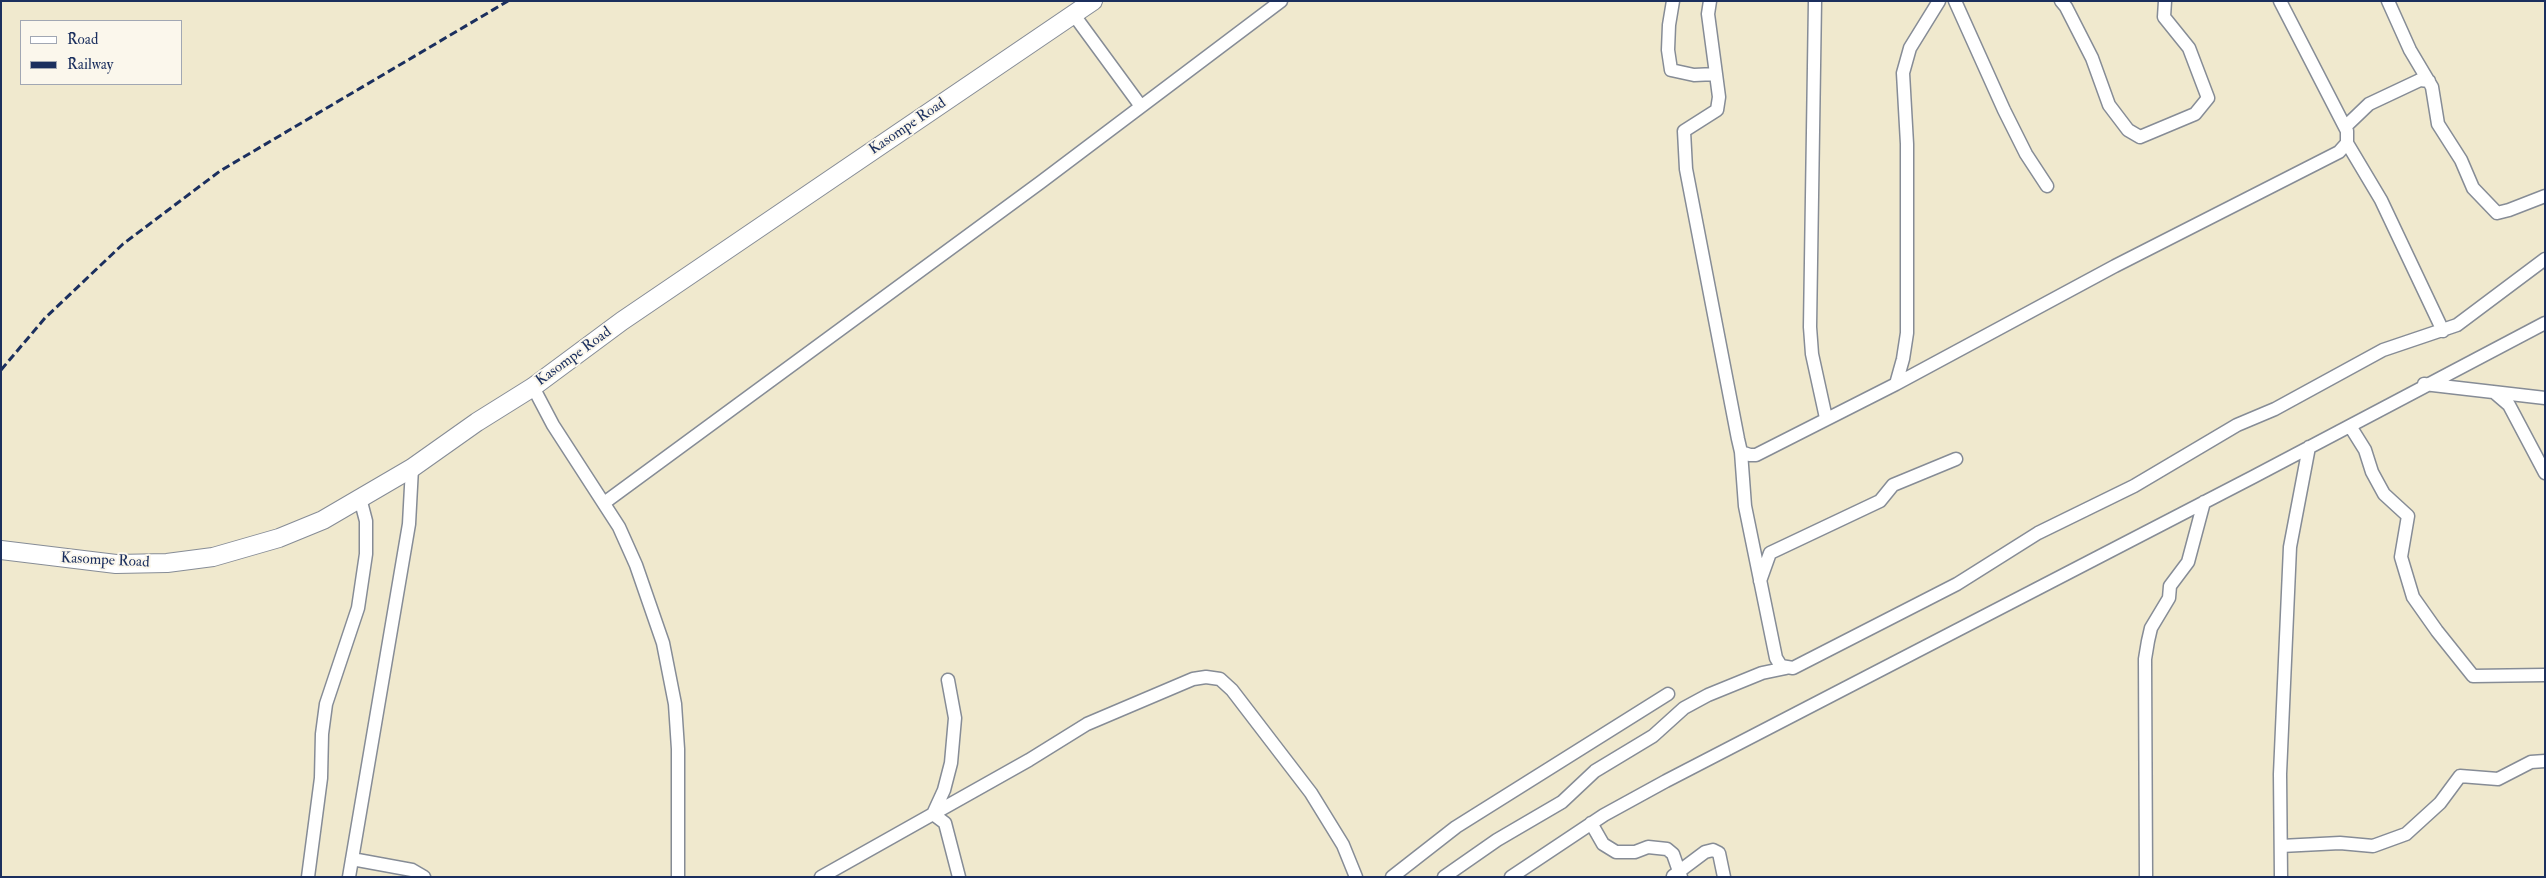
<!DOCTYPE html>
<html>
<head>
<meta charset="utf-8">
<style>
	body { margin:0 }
	#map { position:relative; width:2546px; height:878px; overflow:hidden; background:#f0e9ce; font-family:"IM FELL Double Pica",serif }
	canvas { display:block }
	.frame { position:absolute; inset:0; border:2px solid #1b2f5e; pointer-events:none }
	.legend { position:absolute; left:20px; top:20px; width:162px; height:65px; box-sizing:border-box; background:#fbf7ec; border:1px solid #a1a7b3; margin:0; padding:6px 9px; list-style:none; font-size:15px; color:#1b2f5e }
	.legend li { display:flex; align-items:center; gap:10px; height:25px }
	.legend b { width:25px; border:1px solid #a1a7b3 }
</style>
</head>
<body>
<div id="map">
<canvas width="2546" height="878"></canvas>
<div class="frame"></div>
<ul class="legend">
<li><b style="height:6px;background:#fff"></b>Road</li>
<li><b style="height:6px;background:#1b2f5e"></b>Railway</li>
</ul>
</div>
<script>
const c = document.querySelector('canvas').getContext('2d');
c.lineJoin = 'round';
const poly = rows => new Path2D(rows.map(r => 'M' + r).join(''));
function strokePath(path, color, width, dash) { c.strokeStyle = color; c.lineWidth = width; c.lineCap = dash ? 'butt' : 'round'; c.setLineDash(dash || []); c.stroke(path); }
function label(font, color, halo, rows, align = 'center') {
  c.font = font + ' "IM FELL Double Pica",serif'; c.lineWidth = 4; c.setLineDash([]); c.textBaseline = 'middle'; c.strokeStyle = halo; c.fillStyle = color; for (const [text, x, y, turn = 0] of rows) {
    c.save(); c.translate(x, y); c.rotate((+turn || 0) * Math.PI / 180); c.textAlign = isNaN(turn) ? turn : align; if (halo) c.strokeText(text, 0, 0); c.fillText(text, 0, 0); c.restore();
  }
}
const street = poly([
	[1673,1,1669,25,1668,50,1671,70,1694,75,1716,74,1719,97,1717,110,1684,131,1686,169,1738,439,1741,452,1750,455,1756,455,1896,384,2115,266,2339,152,2347,143],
	[1710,1,1708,14,1716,74],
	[1815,1,1810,327,1812,354,1826,418],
	[1955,1,2004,110,2026,154,2047,186],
	[2061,1,2066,7,2092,58,2109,105,2128,130,2140,137,2195,114,2208,98,2189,48,2164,17,2165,1],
	[2280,1,2347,131,2347,143,2381,200,2443,331],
	[2388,1,2410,50,2432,87,2438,124,2461,160,2473,188,2497,213,2509,210,2545,196],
	[1074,15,1140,105],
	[2345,127,2369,104,2420,80,2429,81],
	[1896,384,1903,359,1907,333,1907,144,1903,73,1910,48,1939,1],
	[2424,384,2545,398],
	[533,387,553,425,619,527,636,565,663,643,675,704,678,749,678,877],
	[2495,393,2509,405,2545,473],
	[2350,426,2365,450,2372,472,2384,494,2408,516,2401,557,2413,597,2437,631,2473,676,2545,675],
	[1741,452,1745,506,1776,658,1781,666,1793,668,1957,584,2038,533,2134,486,2237,425,2275,409,2383,350,2457,325,2545,259],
	[604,503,1041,182,1281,1],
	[1760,581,1770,553,1880,501,1893,485,1956,459],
	[948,680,955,718,951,763,944,790,933,814,945,823,959,877],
	[1591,823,1603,844,1616,852,1635,852,1648,847,1667,849,1673,854,1681,877],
	[2281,846,2340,843,2373,846,2406,834,2440,803,2460,776,2498,779,2531,762,2545,761],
	[352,859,412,870,424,877],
	[1673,876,1705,852,1713,850,1719,853,1724,877],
	[308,877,321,778,322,734,326,704,358,608,366,554,366,521,360,498],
	[349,877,409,524,412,468],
	[821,877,1029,760,1087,724,1193,679,1206,677,1220,679,1232,690,1311,793,1343,845,1356,877],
	[1392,877,1456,827,1668,694],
	[1444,877,1497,840,1562,802,1595,771,1653,736,1684,708,1708,695,1762,673,1786,668],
	[1511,877,1604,815,1666,781,2253,477,2545,323],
	[2146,877,2145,659,2148,641,2151,628,2169,598,2170,586,2188,562,2204,502],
	[2281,877,2280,774,2290,547,2309,447]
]);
const secondary = poly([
	[1,550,116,564,167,563,213,557,279,538,323,520,412,468,477,422,533,387,622,321,1093,1]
]);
strokePath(street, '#868c96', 15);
strokePath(secondary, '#868c96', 20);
strokePath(street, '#fff', 12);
strokePath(secondary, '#fff', 18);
strokePath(poly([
	[1,370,45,318,123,244,220,171,508,1]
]), '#1b2f5e', 3, [8, 4]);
label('15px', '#1b2f5e', '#fbf7ec', [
	["Kasompe Road",908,127,-34],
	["Kasompe Road",574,357,-36],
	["Kasompe Road",105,561,3]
]);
</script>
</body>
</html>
